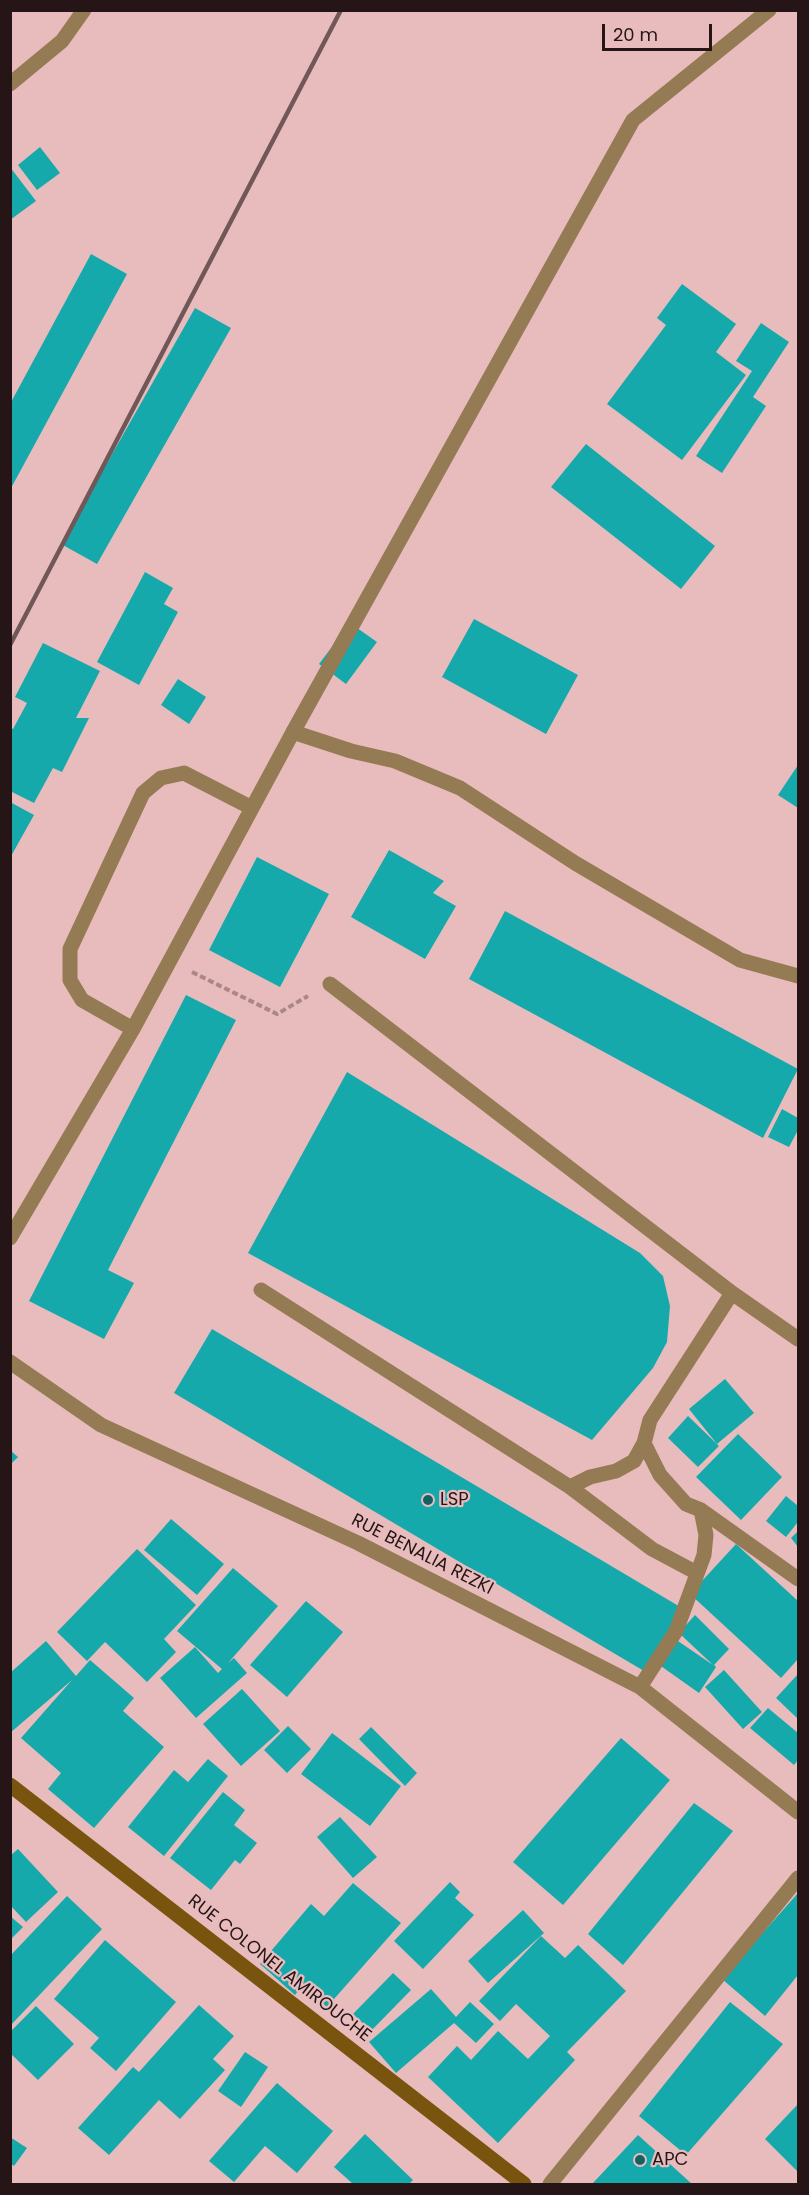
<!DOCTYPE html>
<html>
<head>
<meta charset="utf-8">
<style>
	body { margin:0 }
	#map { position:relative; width:809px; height:2195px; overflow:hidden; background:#e8bcbd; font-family:Poppins,sans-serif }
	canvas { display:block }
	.frame { position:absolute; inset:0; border:12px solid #251516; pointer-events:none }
	.scale { position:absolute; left:602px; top:24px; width:110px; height:27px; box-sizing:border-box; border:3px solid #251516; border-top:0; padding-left:8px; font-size:18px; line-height:21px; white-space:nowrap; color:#251516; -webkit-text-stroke:4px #e8bcbd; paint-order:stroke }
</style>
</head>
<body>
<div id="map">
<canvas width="809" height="2195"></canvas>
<div class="frame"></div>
<div class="scale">20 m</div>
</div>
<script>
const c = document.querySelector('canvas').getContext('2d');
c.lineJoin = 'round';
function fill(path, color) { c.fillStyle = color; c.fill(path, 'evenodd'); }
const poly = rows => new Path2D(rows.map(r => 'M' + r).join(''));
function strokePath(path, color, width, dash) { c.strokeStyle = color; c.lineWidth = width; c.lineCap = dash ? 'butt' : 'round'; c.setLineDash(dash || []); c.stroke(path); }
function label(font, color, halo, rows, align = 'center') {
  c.font = font + ' Poppins,sans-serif'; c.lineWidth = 4.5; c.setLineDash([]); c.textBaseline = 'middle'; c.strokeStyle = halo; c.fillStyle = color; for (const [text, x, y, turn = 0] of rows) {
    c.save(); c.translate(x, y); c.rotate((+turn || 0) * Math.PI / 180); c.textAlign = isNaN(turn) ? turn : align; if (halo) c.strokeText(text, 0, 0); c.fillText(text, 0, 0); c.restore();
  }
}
fill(poly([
	[40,147,60,173,37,190,18,165],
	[10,167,36,201,10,220],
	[91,254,127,274,10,490,10,404],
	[682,284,736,324,716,352,746,375,682,460,607,404,666,325,657,318],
	[195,308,231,328,97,564,61,544],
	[761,323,789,342,753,397,766,406,722,473,696,456,752,371,736,361],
	[586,444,715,546,681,589,551,487],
	[145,572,173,588,164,604,178,612,139,685,97,662],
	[474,619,578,675,546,734,442,677],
	[350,623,377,642,346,684,319,664],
	[43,643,100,671,76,718,89,718,62,772,53,768,34,803,10,791,10,727,13,729,27,703,15,697],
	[178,679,206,697,189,724,161,705],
	[798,765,798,808,778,795],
	[10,802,34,815,10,858],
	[389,850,444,881,433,893,456,906,425,959,351,917],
	[257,857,329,894,280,987,209,950],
	[505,911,798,1069,763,1138,469,979],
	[186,995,236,1020,108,1270,134,1283,104,1339,29,1301],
	[347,1072,640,1253,663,1276,670,1306,667,1342,653,1368,592,1440,248,1253],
	[782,1109,798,1118,798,1130,789,1147,768,1137],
	[212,1329,682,1608,644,1671,174,1393],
	[725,1379,754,1413,717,1444,689,1409],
	[688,1416,719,1446,698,1467,668,1438],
	[738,1434,782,1477,741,1520,696,1477],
	[10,1450,18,1457,10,1465],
	[786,1496,798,1506,798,1522,786,1537,766,1521],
	[171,1519,224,1564,197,1595,144,1550],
	[798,1531,798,1547,791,1538],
	[736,1544,798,1601,798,1659,781,1678,690,1594],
	[137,1549,196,1605,164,1639,176,1652,147,1682,105,1642,87,1661,57,1632],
	[233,1568,278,1606,228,1663,234,1658,247,1673,196,1718,160,1678,195,1647,218,1673,222,1669,177,1631],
	[306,1601,343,1632,287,1697,250,1665],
	[695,1615,729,1649,714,1665,716,1667,699,1693,658,1664,675,1639,713,1665,679,1633],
	[46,1641,76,1676,90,1660,134,1698,123,1711,164,1747,94,1828,48,1789,61,1773,21,1738,72,1680,10,1733,10,1673],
	[724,1670,762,1712,743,1729,705,1687],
	[798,1674,798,1719,776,1698],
	[242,1689,280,1731,241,1766,203,1724],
	[768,1708,798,1733,798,1760,794,1765,750,1728],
	[288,1726,311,1749,287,1773,264,1750],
	[371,1727,417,1773,405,1786,359,1739],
	[332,1733,401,1786,370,1826,301,1774],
	[621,1738,670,1780,563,1905,513,1862],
	[208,1759,228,1776,164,1856,128,1827,174,1770,188,1782],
	[223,1792,245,1810,234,1825,257,1843,240,1864,235,1860,211,1890,170,1858],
	[694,1803,733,1831,623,1965,588,1934],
	[340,1817,377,1857,353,1878,317,1837],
	[18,1849,58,1892,26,1922,10,1905,10,1856],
	[450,1882,460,1892,455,1898,474,1915,423,1969,394,1941],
	[353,1883,401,1923,327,2007,302,1986,295,1995,260,1964,311,1904,324,1916],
	[798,1893,798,1975,765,2016,722,1979],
	[67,1896,102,1929,10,2026,10,1956],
	[523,1910,544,1933,488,1983,468,1961],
	[10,1916,23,1927,10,1940],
	[541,1936,565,1958,578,1945,626,1991,567,2052,575,2060,498,2143,428,2077,457,2046,471,2060,498,2031,528,2059,550,2036,516,2004,500,2021,479,2001],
	[105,1940,176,2002,116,2071,90,2048,99,2038,54,1999],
	[393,1973,411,1990,371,2031,353,2014],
	[431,1989,456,2017,470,2002,494,2024,476,2043,454,2023,396,2073,369,2042],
	[730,2002,783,2044,686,2155,639,2116],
	[199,2005,234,2036,213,2059,225,2070,180,2119,159,2100,109,2155,78,2128,133,2067,139,2072],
	[36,2006,74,2044,38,2080,10,2053,10,2032],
	[245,2052,268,2067,241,2107,218,2091],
	[277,2083,333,2131,297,2173,265,2146,234,2182,209,2161],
	[798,2104,798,2172,765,2139],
	[365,2134,413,2180,409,2184,353,2184,334,2167],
	[638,2135,692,2184,592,2184],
	[10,2137,27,2148,14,2166,10,2163]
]), '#16a9ac');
strokePath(poly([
	[192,972,277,1014,308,996]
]), '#ab8788', 4, [6, 3]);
strokePath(poly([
	[293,732,633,120,769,10]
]), '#947b54', 15);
strokePath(poly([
	[10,84,62,41,84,10],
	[330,984,732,1293,798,1339],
	[133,1029,82,1000,70,980,70,949,143,793,161,778,184,773,252,808],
	[10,1238,133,1029,293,732,351,751,395,761,460,788,575,863,740,960,798,976],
	[261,1290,570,1487,652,1549,697,1573],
	[732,1293,650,1420,644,1443,660,1475,686,1504,701,1510,798,1579],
	[10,1362,101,1425,358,1543,640,1687,798,1812],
	[570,1487,590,1477,616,1471,634,1461,644,1443],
	[640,1687,676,1631,704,1555,706,1535,701,1510],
	[550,2184,798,1878]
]), '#947b54', 15);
strokePath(poly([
	[10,1785,524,2184]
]), '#79540e', 15);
strokePath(poly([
	[10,645,341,10]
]), '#725758', 4.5);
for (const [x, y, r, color] of [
	[428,1500,6,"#116264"],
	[640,2160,6,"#116264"]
]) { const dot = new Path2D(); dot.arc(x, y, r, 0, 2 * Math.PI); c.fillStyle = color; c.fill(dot); strokePath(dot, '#e8bcbd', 2); }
label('18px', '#251516', '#e8bcbd', [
	["LSP",440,1500],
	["APC",652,2160]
], 'left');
label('18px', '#251516', '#e8bcbd', [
	["RUE BENALIA REZKI",422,1555,27],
	["RUE COLONEL AMIROUCHE",279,1969,38]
]);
</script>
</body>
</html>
